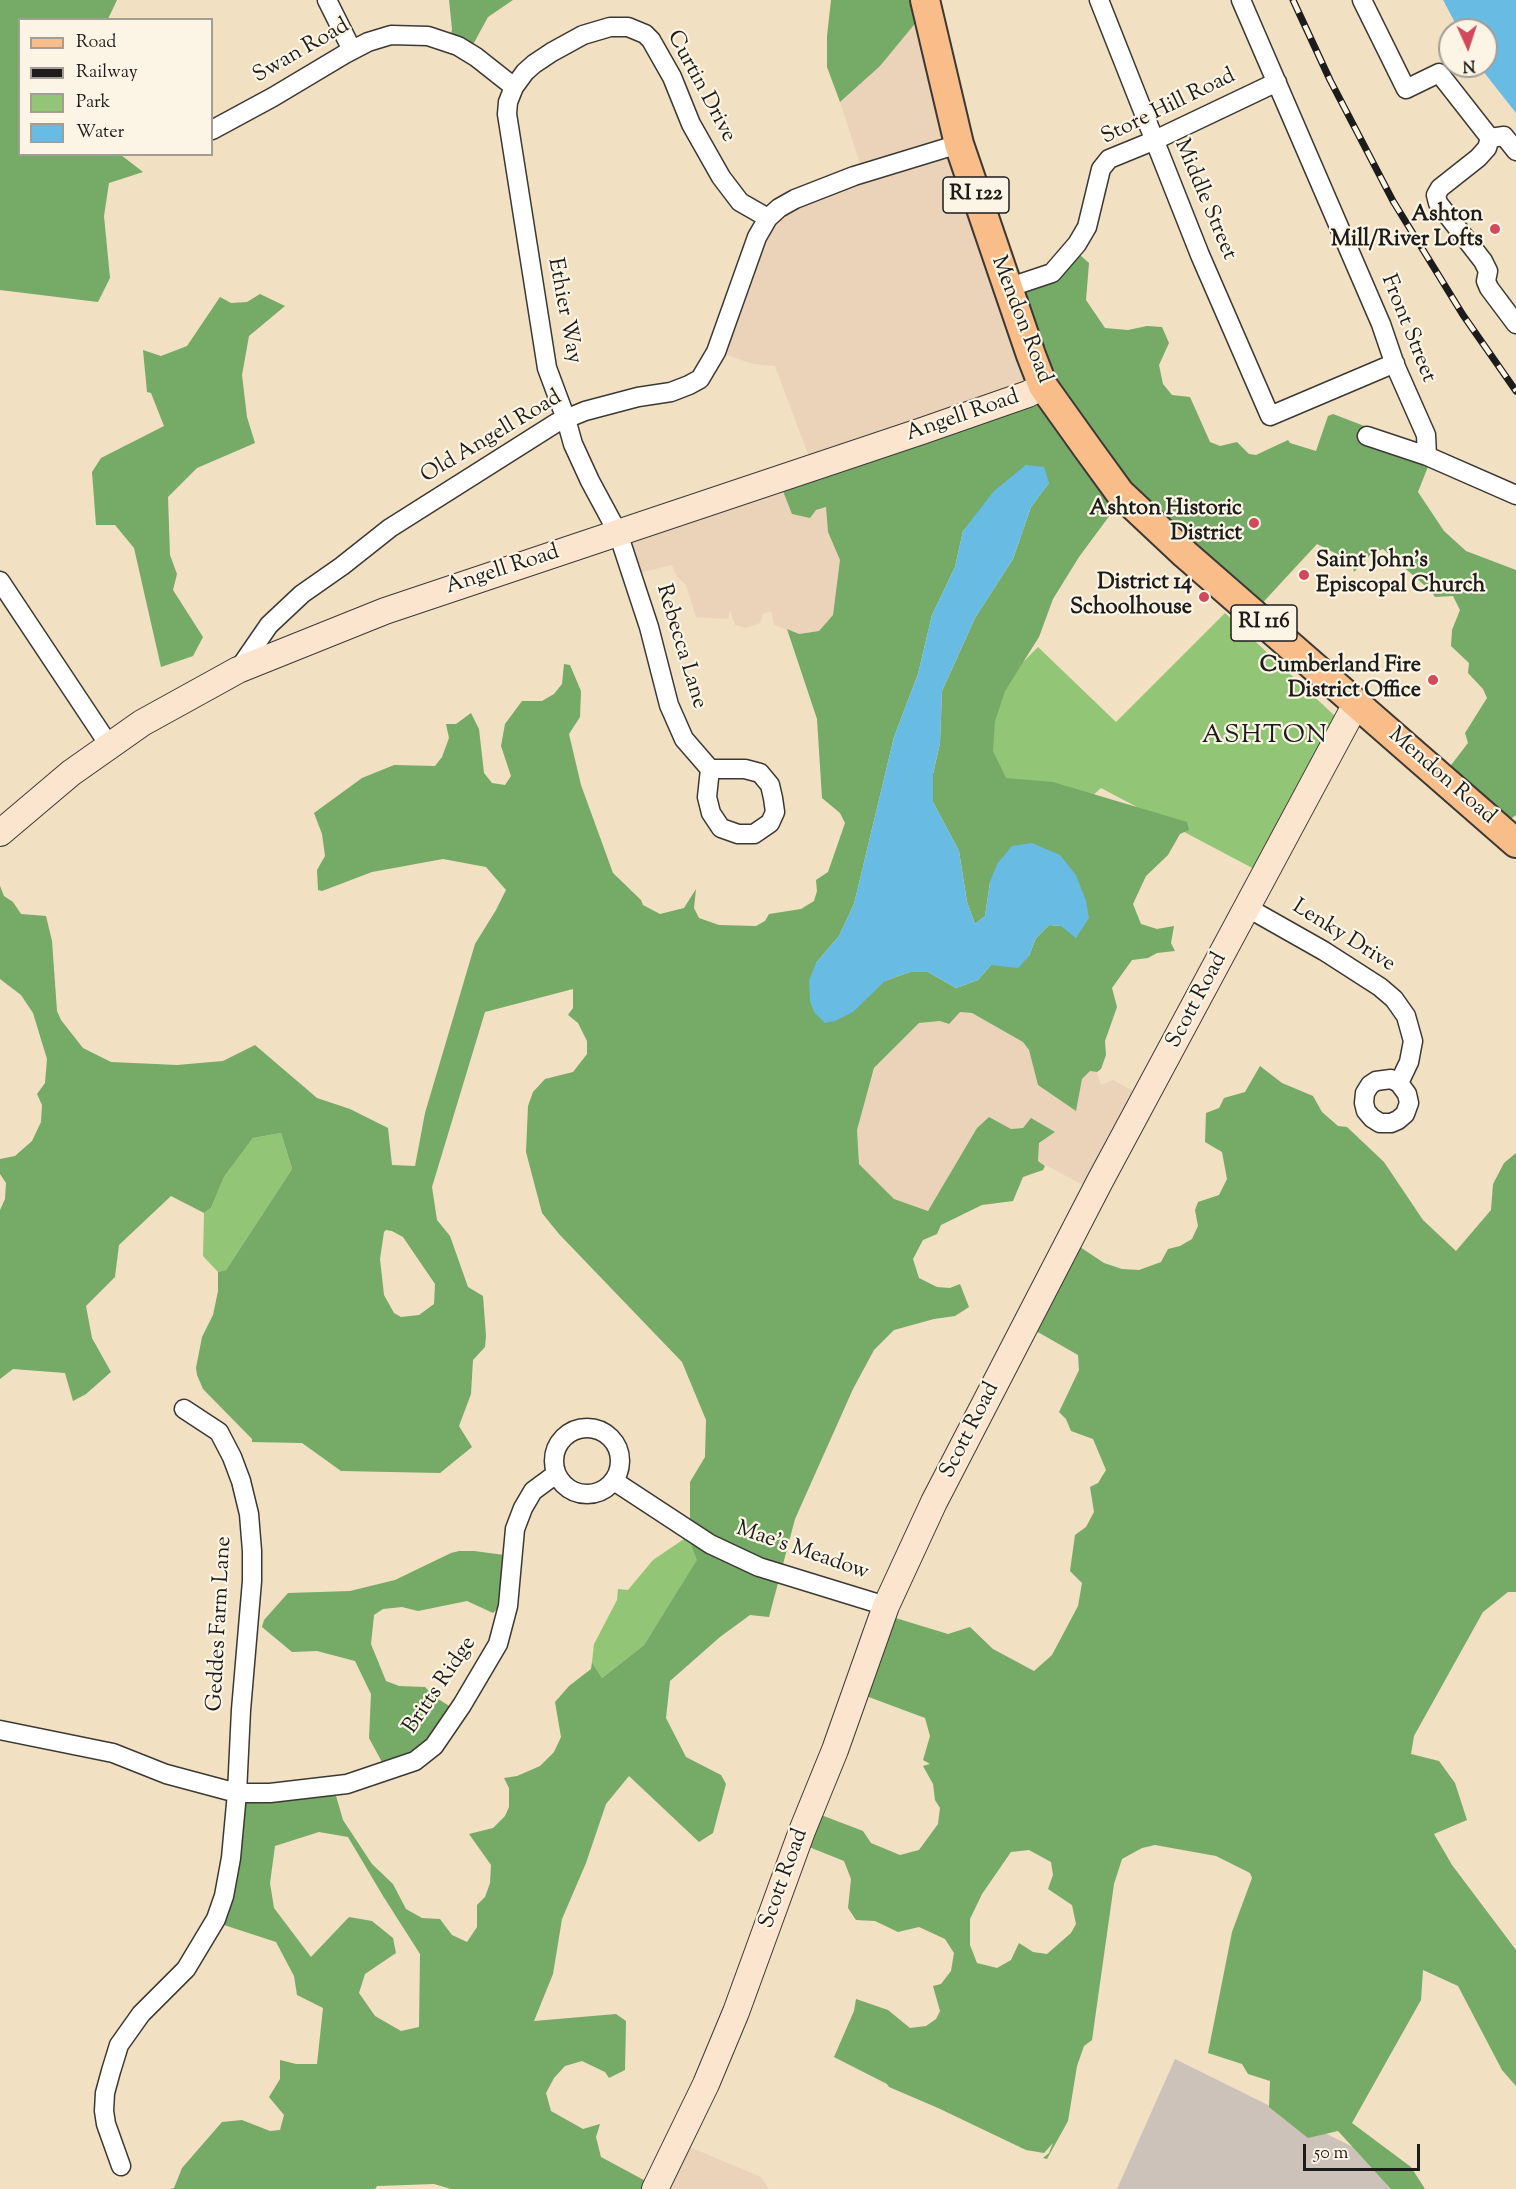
<!DOCTYPE html>
<html>
<head>
<meta charset="utf-8">
<style>
	body { margin:0 }
	#map { position:relative; width:1516px; height:2189px; overflow:hidden; background:#f1e0c1; font-family:"Sorts Mill Goudy",serif }
	canvas { display:block }
	.legend { position:absolute; left:18px; top:18px; width:195px; height:138px; box-sizing:border-box; background:#fcf5e5; border:2px solid #a29e95; margin:0; padding:8px 10px; list-style:none; font-size:18px; color:#1c1c1c }
	.legend li { display:flex; align-items:center; gap:12px; height:30px }
	.legend b { width:30px; border:2px solid #a29e95 }
	.north { position:absolute; left:1438px; top:18px; width:60px; height:60px; box-sizing:border-box; background:#fcf5e5; border:2px solid #a29e95; border-radius:50%; rotate:177deg; font-size:16px; font-weight:700; line-height:24px; text-align:center; color:#1c1c1c }
	.north::after { content:''; display:block; margin:auto; width:21px; height:27px; background:#d1495b; clip-path:polygon(50% 0,100% 100%,50% 72%,0 100%) }
	.scale { position:absolute; left:1303px; top:2144px; width:117px; height:27px; box-sizing:border-box; border:3px solid #1c1c1c; border-top:0; padding-left:8px; font-size:18px; line-height:21px; white-space:nowrap; color:#1c1c1c; -webkit-text-stroke:4px #fcf5e5; paint-order:stroke }
</style>
</head>
<body>
<div id="map">
<canvas width="1516" height="2189"></canvas>
<ul class="legend">
<li><b style="height:8px;background:#f8bd88"></b>Road</li>
<li><b style="height:8px;background:#1c1c1c"></b>Railway</li>
<li><b style="height:16px;background:#92c576"></b>Park</li>
<li><b style="height:16px;background:#68bce4"></b>Water</li>
</ul>
<div class="north">N</div>
<div class="scale">50 m</div>
</div>
<script>
const c = document.querySelector('canvas').getContext('2d');
c.lineJoin = 'round';
function fill(path, color) { c.fillStyle = color; c.fill(path, 'evenodd'); }
const poly = rows => new Path2D(rows.map(r => 'M' + r).join(''));
function strokePath(path, color, width, dash) { c.strokeStyle = color; c.lineWidth = width; c.lineCap = dash ? 'butt' : 'round'; c.setLineDash(dash || []); c.stroke(path); }
function label(font, color, halo, rows, align = 'center') {
  c.font = font + ' "Sorts Mill Goudy",serif'; c.lineWidth = 4.5; c.setLineDash([]); c.textBaseline = 'middle'; c.strokeStyle = halo; c.fillStyle = color; for (const [text, x, y, turn = 0] of rows) {
    c.save(); c.translate(x, y); c.rotate((+turn || 0) * Math.PI / 180); c.textAlign = isNaN(turn) ? turn : align; if (halo) c.strokeText(text, 0, 0); c.fillText(text, 0, 0); c.restore();
  }
}
fill(poly([
	[922,14,1050,387,811,462,775,366,753,364,718,352,769,219,863,173,840,102],
	[769,477,816,510,826,507,828,532,840,560,833,615,819,631,799,634,774,625,771,611,763,614,760,623,746,628,735,625,730,610,728,619,696,617,686,585,677,577,672,565,634,574,620,529],
	[960,1012,972,1013,1023,1042,1029,1050,1038,1085,1076,1110,1082,1079,1090,1071,1097,1072,1101,1085,1113,1080,1141,1095,1096,1192,1038,1161,1039,1143,1055,1132,1023,1128,1011,1129,989,1117,977,1128,929,1211,894,1199,859,1164,856,1130,875,1068,919,1023,940,1021],
	[680,2143,761,2177,769,2189,655,2189]
]), '#ead3b8');
fill(poly([
	[1175,2059,1367,2154,1395,2189,1117,2189]
]), '#ccc2b9');
fill(poly([
	[1225,613,1337,718,1258,871,1101,788,1058,827,955,731,1038,647,1116,722],
	[281,1133,292,1169,226,1270,218,1272,203,1256,204,1213,211,1208,224,1177,253,1138],
	[690,1535,690,1542,698,1560,644,1645,602,1678,592,1662,594,1644,617,1600,618,1589,628,1590,653,1560]
]), '#92c576');
fill(poly([
	[0,0,117,0,108,19,20,20,20,154,121,155,143,172,109,183,104,216,110,278,98,302,0,290],
	[449,0,513,0,488,17,469,52,450,41,452,29],
	[831,0,926,0,927,9,880,66,840,102,827,67,827,36],
	[1071,247,1089,263,1086,300,1105,328,1128,330,1147,326,1162,327,1169,343,1159,365,1163,384,1172,395,1190,397,1210,442,1220,446,1237,442,1249,454,1256,455,1288,440,1290,443,1316,451,1328,416,1333,414,1414,445,1433,454,1418,492,1444,531,1466,551,1516,570,1516,815,1500,827,1445,773,1468,743,1465,733,1487,698,1483,689,1468,673,1469,663,1451,646,1452,630,1460,610,1453,596,1435,597,1431,591,1383,549,1372,553,1354,572,1353,567,1347,559,1317,544,1255,611,1127,492,1079,557,1053,599,1039,637,1005,691,995,721,993,751,1006,778,1053,782,1187,822,1189,830,1180,834,1168,855,1146,876,1133,904,1141,924,1157,929,1174,926,1171,943,1175,951,1157,953,1148,958,1132,960,1112,988,1117,1007,1105,1041,1106,1055,1101,1069,1097,1072,1090,1071,1082,1079,1076,1111,1038,1085,1029,1050,1023,1042,972,1013,960,1012,949,1024,940,1021,919,1023,874,1068,857,1130,859,1164,894,1199,928,1211,977,1128,989,1117,1011,1129,1023,1128,1031,1118,1055,1132,1039,1143,1038,1161,1045,1166,1043,1170,1023,1177,1013,1201,982,1205,941,1225,937,1234,923,1240,913,1259,919,1278,937,1287,950,1288,960,1284,969,1307,955,1316,934,1319,894,1330,874,1350,853,1389,795,1519,769,1617,750,1615,720,1637,670,1681,666,1718,686,1757,721,1775,726,1784,713,1833,699,1842,629,1776,606,1804,586,1863,562,1919,553,1974,534,2021,616,2014,626,2021,625,2070,609,2078,605,2072,582,2061,565,2066,554,2078,546,2093,551,2111,583,2129,600,2124,596,2137,601,2157,655,2186,655,2189,451,2189,434,2184,377,2186,375,2189,170,2189,174,2188,182,2168,222,2122,242,2120,270,2131,280,2130,284,2115,269,2097,280,2079,280,2060,296,2064,317,2064,323,2008,297,1995,294,1976,276,1942,218,1923,236,1792,332,1782,343,1820,372,1864,393,1884,406,1909,422,1918,440,1919,452,1935,467,1942,477,1927,477,1905,485,1897,490,1883,491,1865,469,1834,493,1828,505,1816,509,1807,509,1788,504,1778,517,1776,540,1766,554,1752,561,1737,555,1702,569,1686,591,1669,592,1662,602,1678,644,1645,697,1560,690,1542,690,1482,705,1457,706,1420,682,1362,559,1234,542,1213,526,1152,528,1106,533,1092,545,1079,573,1072,587,1054,587,1041,578,1023,568,1015,573,1008,573,989,485,1012,432,1187,437,1220,450,1236,468,1287,483,1296,486,1336,485,1347,473,1360,471,1394,459,1426,472,1447,440,1473,341,1471,302,1443,252,1442,252,1439,203,1389,197,1375,196,1368,202,1337,213,1315,218,1291,218,1272,226,1270,292,1169,281,1133,253,1138,224,1177,211,1208,204,1213,171,1196,119,1245,115,1277,86,1306,92,1338,111,1372,86,1394,73,1401,65,1373,13,1369,0,1379,0,1210,5,1199,6,1183,0,1174,0,1159,15,1156,32,1141,41,1122,42,1105,37,1094,45,1083,47,1059,33,1013,21,995,0,979,0,886,4,896,13,902,21,914,46,916,52,941,57,1011,61,1020,83,1048,111,1062,177,1065,223,1061,255,1045,317,1098,350,1109,388,1128,392,1165,415,1166,425,1113,475,944,496,910,506,890,486,867,443,859,372,872,322,891,318,890,317,870,325,856,322,834,314,813,362,778,394,765,435,766,442,757,449,738,446,724,456,724,471,713,479,729,484,773,492,783,505,785,511,776,501,746,505,724,522,701,542,701,554,694,562,684,564,664,570,665,581,691,580,717,569,734,581,785,613,873,641,900,643,905,660,914,684,908,696,889,694,908,699,918,719,925,756,926,765,921,769,914,801,909,814,901,817,891,816,880,828,872,845,823,840,813,822,798,817,719,787,629,799,634,819,631,833,615,840,560,828,532,826,507,816,510,810,518,792,514,777,476,1043,391,1006,278,1024,276,1049,265],
	[1026,465,1049,483,1031,507,1013,559,975,618,942,691,940,743,933,774,933,802,959,851,967,902,975,924,985,916,990,882,1089,918,1061,926,1049,925,1036,938,1029,956,991,965,978,980,956,988,928,972,910,972,885,981,816,963,839,936,854,904,894,737,918,674,932,615,955,567,963,531],
	[386,1230,392,1231,403,1237,435,1284,434,1304,419,1315,401,1317,394,1313,384,1295,380,1259,384,1232],
	[319,1832,348,1837,383,1896,420,1954,419,2027,401,2031,375,2016,359,1993,365,1974,396,1953,393,1938,372,1921,349,1917,311,1957,274,1908,270,1883,275,1846],
	[260,294,285,306,249,336,242,375,247,417,255,443,197,468,168,497,170,555,177,574,173,590,203,637,193,656,161,667,134,548,115,525,96,525,92,472,101,458,164,426,151,393,147,392,143,350,161,356,187,346,220,297,231,303,247,302],
	[1260,1066,1282,1083,1313,1096,1322,1112,1338,1126,1347,1127,1384,1162,1423,1220,1456,1251,1491,1210,1493,1184,1504,1163,1516,1153,1516,1592,1508,1592,1483,1612,1414,1736,1411,1754,1439,1761,1455,1783,1467,1820,1434,1834,1452,1865,1516,1950,1516,2086,1502,2070,1458,1986,1423,1970,1421,2000,1352,2123,1411,2167,1425,2189,1391,2189,1338,2131,1308,2138,1269,2107,1270,2081,1248,2074,1242,2064,1208,2053,1232,1932,1252,1878,1250,1873,1216,1856,1155,1845,1142,1848,1122,1859,1114,1884,1092,2040,1084,2046,1077,2066,1068,2121,1047,2159,1043,2158,1049,2153,1053,2143,1044,2153,1026,2150,938,2108,889,2087,887,2084,834,2057,854,2011,856,1999,888,2010,910,2028,926,2026,936,2019,940,2011,933,1986,941,1984,951,1971,954,1953,945,1939,919,1927,898,1932,875,1921,856,1920,848,1908,851,1879,844,1861,804,1845,816,1813,863,1831,871,1843,900,1855,919,1850,938,1824,940,1808,935,1800,933,1784,923,1766,930,1764,923,1760,930,1736,925,1718,858,1693,889,1616,948,1634,970,1627,993,1649,1034,1671,1052,1655,1078,1606,1082,1583,1070,1571,1075,1535,1086,1527,1094,1512,1090,1487,1098,1483,1106,1470,1093,1439,1071,1431,1066,1419,1059,1412,1079,1370,1078,1355,1029,1327,1071,1241,1104,1263,1122,1269,1139,1270,1161,1262,1168,1249,1180,1246,1192,1239,1198,1226,1195,1210,1198,1202,1219,1195,1227,1179,1222,1152,1205,1142,1206,1113,1219,1108,1224,1098,1245,1092],
	[1029,1850,1051,1862,1053,1875,1048,1889,1072,1905,1076,1924,1071,1933,1047,1954,1033,1952,1019,1943,1011,1960,997,1968,977,1963,970,1945,970,1919,982,1894,1011,1852],
	[459,1551,474,1551,512,1556,508,1599,493,1613,467,1601,418,1611,402,1607,383,1609,374,1615,371,1644,386,1681,399,1686,425,1687,435,1697,454,1709,453,1714,412,1758,383,1764,369,1738,371,1694,355,1661,317,1651,292,1652,262,1627,264,1620,288,1593,350,1591,395,1580,451,1553]
]), '#75aa67');
fill(poly([
	[1443,0,1516,0,1516,113,1479,66,1486,66,1486,30,1459,30],
	[1026,465,1044,467,1049,483,1031,507,1013,559,975,618,942,691,940,743,933,774,933,802,959,851,967,902,975,924,985,916,990,882,997,864,1012,846,1032,843,1060,855,1076,875,1086,901,1089,918,1076,938,1061,926,1049,925,1036,938,1029,956,1018,968,991,965,978,980,956,988,928,972,910,972,885,981,853,1012,835,1021,825,1023,814,1012,810,1001,809,981,816,963,839,936,854,904,894,737,918,674,932,615,955,567,963,531,994,491]
]), '#68bce4');
const street = poly([
	[327,0,352,50],
	[1099,0,1200,255,1270,416,1395,363],
	[1241,0,1381,324,1395,365,1426,435,1427,456,1516,495],
	[1362,0,1406,89,1439,73,1490,138,1487,148,1478,158,1440,188,1436,195,1438,203,1483,261,1488,271,1486,281,1489,288,1516,324],
	[212,130,273,97,345,54,368,42,391,35,428,36,458,46,476,57,514,87],
	[1490,138,1504,136,1516,151],
	[1007,288,1052,273,1077,244,1087,227,1101,169,1109,159,1153,141,1277,82],
	[1367,436,1427,456],
	[0,581,109,745],
	[238,670,269,625,302,594,342,566,390,528,556,423,585,411,638,397,671,392,689,385,700,379,716,352,757,237,768,218,779,208,795,199,854,176,959,144],
	[710,769,684,739,669,705,649,627,618,533,590,481,573,444,566,419,547,368,507,114,508,102,514,87,525,72,534,64,552,52,583,35,610,27,628,27,645,34,651,40,672,77,691,124,721,177,740,202,768,218],
	[710,769,745,769,760,773,770,785,773,798,775,812,770,823,754,834,738,834,721,828,711,813,707,797,710,769],
	[1248,908,1324,951,1380,987,1394,999,1406,1016,1413,1041,1409,1062,1399,1083,1391,1079,1376,1081,1370,1085,1365,1093,1364,1103,1366,1111,1372,1118,1380,1123,1391,1123,1398,1120,1405,1114,1409,1103,1407,1094,1399,1083],
	'554 1461a33 33 0 1 1 66 0a33 33 0 1 1-66 0Z',
	[614,1481,710,1544,759,1567,886,1606],
	[0,1730,113,1753,166,1774,237,1793,270,1793,347,1784,415,1761,434,1746,462,1705,498,1644,508,1606,515,1529,523,1508,533,1491,556,1474],
	[121,2166,106,2124,104,2111,105,2093,111,2071,119,2045,141,2014,186,1969,216,1919,224,1896,231,1858,237,1793,241,1710,252,1581,252,1551,249,1514,241,1481,232,1457,219,1432,184,1409]
]);
const secondary = poly([
	[0,833,71,773,142,723,238,670,385,611,922,431,1028,394,1043,386],
	[655,2189,706,2084,736,2012,802,1831,835,1750,886,1606,934,1502,1100,1181,1356,704]
]);
const primary = poly([
	[925,0,959,144,1031,355,1043,386,1088,449,1120,493,1185,554,1516,843]
]);
strokePath(street, '#3c3935', 21);
strokePath(secondary, '#3c3935', 28);
strokePath(primary, '#3c3935', 32);
strokePath(street, '#fff', 18);
strokePath(secondary, '#fce5cf', 26);
strokePath(primary, '#f8bd88', 28);
const rail = poly([
	[1293,0,1330,80,1393,201,1463,315,1516,391]
]);
strokePath(rail, '#1c1c1c', 7);
strokePath(rail, '#fcf5e5', 4.5, [14]);
for (const [x, y, r, color] of [
	[1495,229,6,"#d1495b"],
	[1254,523,6,"#d1495b"],
	[1304,575,6,"#d1495b"],
	[1204,597,6,"#d1495b"],
	[1433,680,6,"#d1495b"]
]) { const dot = new Path2D(); dot.arc(x, y, r, 0, 2 * Math.PI); c.fillStyle = color; c.fill(dot); strokePath(dot, '#fcf5e5', 2); }
for (const [x, y, w] of [
	[976,195,66],
	[1264,623,66]
]) { const box = new Path2D(); box.roundRect(x - w / 2, y - 18, w, 36, 4.5); c.fillStyle = '#fcf5e5'; c.fill(box); strokePath(box, '#1c1c1c', 1.5); }
label('bold 21px', '#1c1c1c', null, [
	["RI 122",976,195],
	["RI 116",1264,623]
]);
label('22px', '#1c1c1c', '#fcf5e5', [
	["Swan Road",302,52,-30],
	["Curtin Drive",700,87,62],
	["Store Hill Road",1169,108,-26],
	["Middle Street",1204,200,67],
	["Ethier Way",563,311,79],
	["Mendon Road",1020,320,69],
	["Front Street",1407,329,68],
	["Angell Road",963,417,-19],
	["Old Angell Road",492,438,-31],
	["Angell Road",503,571,-18],
	["Rebecca Lane",680,647,73],
	["Mendon Road",1441,777,41],
	["Lenky Drive",1343,937,32],
	["Scott Road",1198,1001,-62],
	["Scott Road",971,1431,-63],
	["Mae's Meadow",802,1552,19],
	["Geddes Farm Lane",221,1624,-87],
	["Britts Ridge",441,1686,-56],
	["Scott Road",785,1879,-70]
]);
label('bold 22px', '#1c1c1c', '#fcf5e5', [
	["Ashton",1483,216],
	["Mill/River Lofts",1483,241],
	["Ashton Historic",1242,510],
	["District",1242,535],
	["Saint John's",1316,562,"left"],
	["Episcopal Church",1316,587,"left"],
	["District 14",1192,584],
	["Schoolhouse",1192,609],
	["Cumberland Fire",1421,667],
	["District Office",1421,692]
], 'right');
c.letterSpacing = '1.5px';
label('26px', '#1c1c1c', '#fcf5e5', [
	["ASHTON",1265,738]
]);
c.letterSpacing = '0px';
</script>
</body>
</html>
